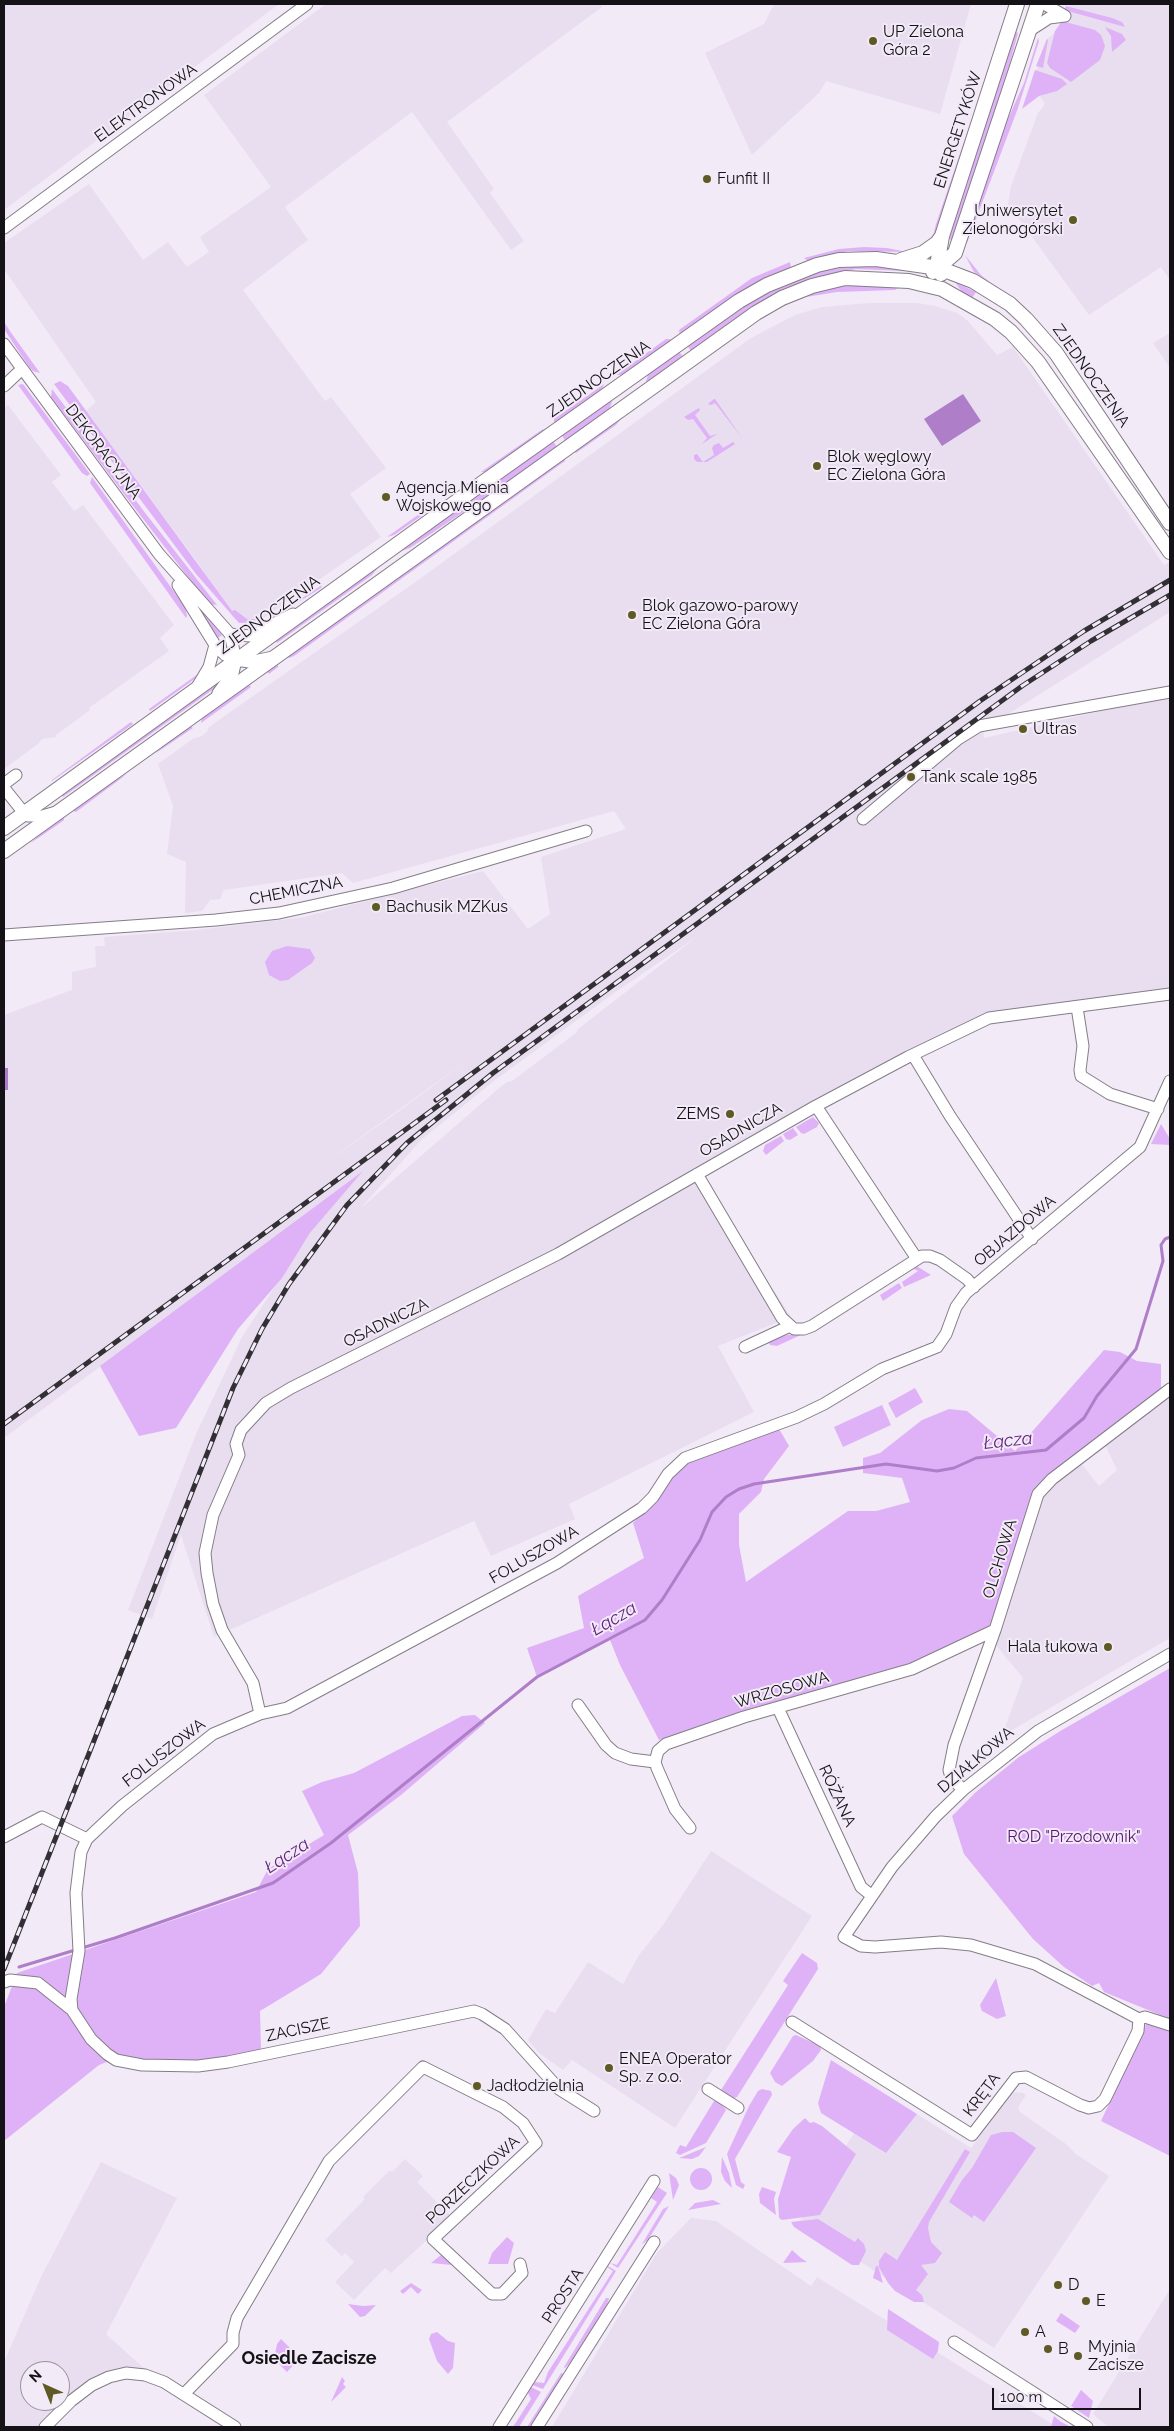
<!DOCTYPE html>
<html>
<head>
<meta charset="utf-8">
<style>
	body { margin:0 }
	#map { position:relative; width:1174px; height:2431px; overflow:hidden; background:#f2eaf6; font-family:Raleway,sans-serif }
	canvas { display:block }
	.frame { position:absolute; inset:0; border:5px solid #141216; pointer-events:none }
	.north { position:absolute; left:20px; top:2361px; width:50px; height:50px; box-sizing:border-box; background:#f2eaf6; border:1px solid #99949c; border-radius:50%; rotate:316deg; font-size:14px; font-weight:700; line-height:20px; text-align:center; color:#141216 }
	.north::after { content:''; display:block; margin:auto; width:18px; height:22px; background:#5e5925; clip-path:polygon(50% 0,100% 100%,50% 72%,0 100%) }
	.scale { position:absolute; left:992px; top:2388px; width:149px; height:22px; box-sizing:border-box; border:2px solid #141216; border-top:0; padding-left:6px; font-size:15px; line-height:18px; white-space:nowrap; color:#141216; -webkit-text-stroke:4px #f2eaf6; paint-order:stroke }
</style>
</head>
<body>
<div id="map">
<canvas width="1174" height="2431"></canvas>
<div class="frame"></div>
<div class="north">N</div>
<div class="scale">100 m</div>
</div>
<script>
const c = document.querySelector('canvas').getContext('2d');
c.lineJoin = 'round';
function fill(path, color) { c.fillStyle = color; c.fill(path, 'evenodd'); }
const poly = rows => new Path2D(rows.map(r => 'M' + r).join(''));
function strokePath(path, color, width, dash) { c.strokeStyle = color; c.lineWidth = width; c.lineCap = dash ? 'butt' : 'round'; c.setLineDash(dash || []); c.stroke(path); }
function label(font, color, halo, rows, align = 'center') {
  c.font = font + ' Raleway,sans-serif'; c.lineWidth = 4; c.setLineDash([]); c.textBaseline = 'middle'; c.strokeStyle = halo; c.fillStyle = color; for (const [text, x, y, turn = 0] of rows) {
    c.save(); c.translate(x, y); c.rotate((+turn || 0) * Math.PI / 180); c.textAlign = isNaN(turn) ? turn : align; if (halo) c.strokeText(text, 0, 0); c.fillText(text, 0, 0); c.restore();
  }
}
fill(poly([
	[4,4,279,4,4,210],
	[326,4,599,4,602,7,447,122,494,189,490,193,524,241,511,250,412,112,285,207,308,240,243,290,325,401,331,397,386,468,350,494,381,537,259,621,248,624,233,617,198,563,86,411,96,402,4,269,4,243,89,184,143,260,168,242,187,267,209,252,200,237,271,187,204,95],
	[774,4,971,4,940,114,826,81,819,93,752,155,705,53,764,24],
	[1070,4,1170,4,1170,280,1161,267,1089,315,1008,204,1011,186,1038,113,1045,104,1032,85,1046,40,1065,24],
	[870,303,917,303,935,306,957,313,967,320,997,355,1013,347,1164,565,1170,562,1170,612,983,730,984,738,1170,695,1170,995,990,1018,862,1080,699,1176,791,1317,718,1346,754,1412,569,1504,575,1519,491,1556,474,1521,214,1637,181,1535,152,1619,128,1610,196,1434,242,1337,310,1233,361,1173,4,1438,4,1015,72,990,72,972,96,967,95,946,105,946,104,937,197,930,304,917,483,871,528,929,550,914,541,857,626,829,614,811,353,883,342,873,224,890,220,899,210,900,202,911,185,913,186,862,167,854,173,806,158,764,194,738,200,737,207,732,209,727,421,578,751,338,795,315,822,307],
	[698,936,578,1029,576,1033,512,1081,507,1082,498,1089,361,1208,421,1140,494,1081,614,993],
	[475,1055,399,1111,322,1165],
	[1170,333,1170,368,1153,343],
	[8,405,61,475,52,482,74,511,83,505,174,625,160,638,169,651,89,708,90,710,56,735,56,737,42,739,38,744,4,769,4,408],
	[1170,1387,1170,1638,1002,1736,1023,1678,995,1644,1038,1494,1078,1459,1099,1486,1117,1470,1103,1440],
	[711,1851,812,1916,675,2128,572,2060,563,2070,540,2054,528,2040,546,2009,555,2013,588,1962,623,1984,639,1955,663,1925],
	[880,2091,971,2148,1011,2092,1023,2093,1026,2095,1019,2106,1018,2109,1020,2112,1066,2144,1076,2154,1109,2176,994,2348,799,2222],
	[405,2159,423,2176,417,2182,452,2217,391,2273,385,2268,354,2300,335,2282,354,2262,345,2253,342,2256,325,2240,365,2199,363,2197,389,2171,393,2171],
	[101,2162,177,2198,106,2334,145,2369,146,2375,102,2379,45,2427,4,2427,4,2362,41,2277],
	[30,2371,60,2371,60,2401,30,2401],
	[691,2218,716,2221,811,2286,817,2277,1057,2427,552,2427,657,2253],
	[1170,2289,1170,2427,1108,2427,1093,2414]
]), '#e9def0');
fill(poly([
	[1066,6,1112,18,1122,22,1125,27,1064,10],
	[1062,21,1095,30,1101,35,1105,46,1100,60,1071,82,1050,68,1047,63,1055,31],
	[1105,27,1122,34,1126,40,1112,52,1111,36],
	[1015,31,1018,33,1010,63,953,241,948,238],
	[1038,38,1039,41,1018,108,967,243,964,244,995,148,1024,83],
	[1047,39,1048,40,1043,68,1036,66],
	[1035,70,1062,79,1067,84,1057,91,1039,96,1022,109],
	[969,127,973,129,936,235,934,232,936,224],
	[864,247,887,248,907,252,848,251,808,261,804,258,839,249],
	[965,255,981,275,991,283,974,272],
	[790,262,791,267,753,285,680,336,679,330,752,278],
	[874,265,905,268,904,271,856,269,809,279,772,296,691,351,686,344,743,304,792,279,829,269],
	[955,282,976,292,972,298,962,292],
	[858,284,901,286,895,290,837,292,806,297,779,308,752,324,789,300,830,287],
	[4,322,12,334,40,373,33,371,29,367,4,329],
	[666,339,670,339,672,342,625,375,616,375],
	[678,350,683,357,649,382,646,381,649,372],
	[60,381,68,386,232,611,235,610,247,619,256,619,258,622,239,623,196,574,54,384],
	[23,384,90,474,87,476,82,473,18,385],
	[604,384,601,392,554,426,554,419],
	[52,389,146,514,217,605,209,604,130,502,51,397],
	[714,399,715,399,742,438,715,403,711,405,708,404],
	[609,400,612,402,609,410,566,442,561,434],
	[699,408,700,410,695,415,710,436,717,434,702,444,707,438,693,419,688,420,684,417],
	[624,415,616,425,576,453,572,450],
	[543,429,546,432,487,472,481,472],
	[552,440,558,448,410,548,401,551],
	[733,442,735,444,707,462,697,462,694,459,694,455,697,454,703,462,714,455,712,448,714,445,719,443,723,448],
	[565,458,565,461,294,656,289,658,286,655],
	[92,477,185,607,187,616,186,618,90,483],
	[422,512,427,512,394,535,387,537],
	[380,565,372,575,277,643,276,641],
	[322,585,321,588,265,623,273,617],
	[201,610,222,635,218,638,200,611],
	[208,659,204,670,196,678,150,711,149,709,198,674],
	[278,661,278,667,269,674,267,671,249,684,251,687,201,723,202,717],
	[225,677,222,683,63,797,60,793],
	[131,722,133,724,52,781,52,780],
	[190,726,193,728,156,753,167,741,185,727],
	[127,774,76,812,70,810,99,789],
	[64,816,64,820,60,823,31,843,53,822],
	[287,946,310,949,315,958,312,963,288,980,280,981,269,975,265,962,272,951],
	[813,1117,819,1123,817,1127,804,1134,801,1133,796,1127],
	[1161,1124,1170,1139,1170,1145,1151,1144],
	[793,1128,798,1135,790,1140,786,1139,783,1134],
	[781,1136,784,1141,766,1155,763,1151,765,1145],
	[363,1171,310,1233,282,1278,238,1329,176,1428,139,1436,100,1366],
	[915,1265,931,1275,904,1287,902,1282,918,1271,912,1268],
	[899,1283,902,1288,883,1301,880,1295],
	[805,1333,777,1346,770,1345,768,1341,787,1335],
	[1104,1350,1120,1352,1137,1361,1161,1364,1161,1393,1069,1466,1038,1502,995,1644,973,1640,888,1674,756,1707,659,1740,620,1665,610,1640,537,1677,527,1648,584,1628,578,1596,644,1558,633,1523,654,1501,679,1466,778,1427,789,1446,764,1479,761,1492,739,1514,739,1545,746,1582,848,1511,876,1511,910,1502,902,1478,863,1473,863,1458,880,1453,922,1420,949,1409,967,1411,1015,1451],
	[915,1388,923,1402,896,1418,888,1403],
	[882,1405,891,1425,843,1447,834,1427],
	[1170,1668,1170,2019,1104,1992,1099,1983,1092,1986,1064,1967,1033,1939,964,1854,952,1816,976,1792,1019,1757,1062,1730],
	[475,1715,485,1723,401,1795,348,1835,358,1873,360,1926,321,1974,260,2011,261,2050,218,2060,184,2064,117,2058,99,2065,4,2141,4,2007,17,1973,256,1892,268,1869,324,1835,302,1791,322,1782,354,1773,462,1716],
	[802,1953,817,1963,818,1969,737,2097,732,2099,721,2090,788,1985,783,1981],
	[996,1978,1006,2016,997,2019,982,2011,980,2005],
	[1148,2020,1170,2029,1170,2156,1101,2121],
	[796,2035,820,2046,821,2050,813,2061,782,2086,775,2082,770,2073,793,2036],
	[831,2060,917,2114,886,2153,821,2113,818,2103],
	[762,2089,771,2091,772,2095,735,2159,741,2182,745,2185,743,2189,736,2185,727,2154,749,2106,758,2091],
	[714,2101,720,2102,726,2110,706,2143,680,2155,676,2153,680,2145,686,2147],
	[805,2118,810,2123,814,2122,822,2126,856,2154,820,2215,782,2220,779,2218,778,2199,791,2157,777,2152,793,2129],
	[1002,2132,1013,2132,1036,2148,984,2222,974,2215,972,2218,949,2202,962,2180,972,2168,991,2135],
	[706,2147,699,2156,692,2159,679,2158],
	[965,2149,970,2152,929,2222,928,2228,931,2242,942,2253,935,2263,921,2265,928,2274,916,2290,922,2295,924,2302,914,2302,895,2291,888,2283,879,2267,879,2261,885,2252,897,2260],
	[722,2157,729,2173,732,2188,725,2181,721,2172],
	'690 2179a11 11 0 1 1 22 0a11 11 0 1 1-22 0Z',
	[669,2173,676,2178,679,2185,673,2200],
	[658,2187,667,2193,618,2268,610,2263,617,2265,657,2202,651,2198],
	[762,2187,776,2192,774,2199,776,2215,760,2203,759,2194],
	[713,2200,721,2204,688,2210,695,2203],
	[669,2206,648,2240,642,2244,663,2209],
	[818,2219,855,2242,858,2238,864,2244,866,2251,859,2265,852,2265,794,2227,791,2222],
	[507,2237,514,2243,508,2264,488,2264,492,2253],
	[792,2250,801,2258,807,2262,783,2263],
	[441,2255,444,2257,452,2265,431,2263],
	[608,2266,616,2271,543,2389,532,2385,535,2382,544,2383,548,2372,613,2271,607,2267],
	[876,2266,878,2266,883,2283,873,2278],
	[411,2283,422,2290,418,2294,411,2287,403,2294,400,2291],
	[606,2298,609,2298,607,2305,573,2360,565,2368,564,2367],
	[348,2304,363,2306,376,2305,365,2316,360,2317],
	[888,2309,939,2342,938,2351,933,2359,887,2330],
	[1061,2313,1080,2326,1075,2333,1056,2321],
	[437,2332,448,2341,455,2343,453,2368,448,2374,437,2361,429,2339,431,2334],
	[281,2339,300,2358,287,2372,274,2359,277,2344],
	[561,2373,564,2374,530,2427,527,2427],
	[342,2377,345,2381,343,2384,346,2387,331,2402],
	[531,2387,541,2392,519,2427,513,2427,531,2399,528,2393],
	[1081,2390,1093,2401,1089,2418,1071,2406],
	[1054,2416,1061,2422,1071,2427,1051,2427]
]), '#dfb2f7');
fill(poly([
	[963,394,981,421,942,446,924,419],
	[4,1068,8,1068,8,1090,4,1090]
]), '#af7ec9');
strokePath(poly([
	[19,1967,115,1938,273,1883,331,1843,537,1677,645,1620,662,1600,700,1540,712,1512,726,1497,739,1489,754,1484,886,1464,937,1471,954,1468,976,1458,1046,1450,1084,1418,1097,1396,1136,1349,1163,1261,1161,1245,1165,1239,1170,1237]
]), '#af7ec9', 3);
const minor = poly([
	[1044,4,1065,16],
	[1029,31,1049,18,1065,16],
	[4,228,307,4],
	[4,344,159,554,230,634,236,660,233,673,218,693],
	[4,386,22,369],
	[178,585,215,645,225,655,236,660,249,662,273,657],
	[230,634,250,636,293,614],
	[197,687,209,667,215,645],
	[4,784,16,775],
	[4,788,24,813,28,816,42,816,56,812],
	[863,819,958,739,979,726,1170,692],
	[4,935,216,920,279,913,393,888,586,831],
	[1077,1007,1083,1046,1080,1070,1081,1076,1110,1094,1158,1109],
	[913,1055,950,1116,1032,1239],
	[816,1106,917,1259],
	[697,1174,782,1318,794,1329,804,1329,812,1326,922,1256,930,1256,940,1260,967,1279,974,1287],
	[745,1347,790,1326],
	[578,1705,606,1745,615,1753,631,1759,655,1762],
	[778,1708,861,1887,871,1895],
	[260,1714,253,1683,222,1630,213,1604,207,1573,205,1553,213,1515,239,1455,236,1444,241,1430,266,1403,291,1388,558,1254,816,1106,908,1057,989,1018,1170,994],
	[963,1790,951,1777,949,1770,954,1745,995,1630,1038,1494,1052,1479,1170,1389],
	[690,1828,675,1809,657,1768,655,1762,658,1751,666,1744,744,1717,912,1669,995,1630],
	[4,1837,42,1817,87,1839],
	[4,1982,10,1980,38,1983,72,2010,91,2039,107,2054,116,2060,142,2065,198,2066,228,2062,474,2011,482,2014,505,2029,559,2089,594,2111],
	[72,2010,71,1999,79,1951,76,1893,81,1852,87,1839,122,1806,213,1734,260,1714,287,1708,557,1563,642,1508,653,1497,668,1474,685,1458,797,1417,824,1404,882,1369,937,1347,946,1334,956,1307,966,1293,1140,1147,1170,1081],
	[1139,2019,1035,1964,971,1945,941,1942,875,1947,861,1946,844,1937,892,1867,936,1816,963,1790,1038,1731,1170,1654],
	[1139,2019,1145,2017,1170,2025],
	[792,2022,972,2135,1016,2078,1026,2077,1080,2105,1089,2108,1098,2106,1105,2099,1138,2031,1139,2019],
	[708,2089,738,2108],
	[954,2342,1087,2427],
	[184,2394,233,2344,233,2333,237,2318,329,2161,423,2067,503,2107,523,2123,536,2143,433,2239,492,2294,502,2294,522,2273,520,2264],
	[45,2427,71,2401,92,2385,109,2377,126,2373,145,2375,164,2382,235,2427],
	[499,2427,654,2181],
	[537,2427,654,2242]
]);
const major = poly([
	[901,260,923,253,937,243,942,236],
	[933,272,955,253,1038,4],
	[941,274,938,260,942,236,1017,4],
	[4,828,481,484,739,301,767,285,817,265,839,260,876,259,939,268,973,281,1010,304,1026,319,1056,353,1170,523],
	[4,851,756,313,782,298,812,286,845,278,909,281,942,289,995,319,1011,332,1038,362,1170,552]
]);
strokePath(minor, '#847d87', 13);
strokePath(major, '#847d87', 16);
strokePath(minor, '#fff', 11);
strokePath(major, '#fff', 14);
const rail = poly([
	[436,1100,980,701,1084,631,1170,580],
	[4,1424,446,1100],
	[4,1969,233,1388,262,1329,289,1284,347,1205,407,1143,493,1073,1022,686,1091,641,1170,595]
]);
strokePath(rail, '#323035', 5);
strokePath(rail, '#f2eaf6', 3, [9]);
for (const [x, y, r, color] of [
	[873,41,5,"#5e5925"],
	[707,179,5,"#5e5925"],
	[1073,220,5,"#5e5925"],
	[817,466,5,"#5e5925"],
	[386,497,5,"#5e5925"],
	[632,615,5,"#5e5925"],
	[1023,729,5,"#5e5925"],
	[911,777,5,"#5e5925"],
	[376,907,5,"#5e5925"],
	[730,1114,5,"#5e5925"],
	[1108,1647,5,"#5e5925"],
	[609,2068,5,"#5e5925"],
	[477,2086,5,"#5e5925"],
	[1058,2285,5,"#5e5925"],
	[1086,2301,5,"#5e5925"],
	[1025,2332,5,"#5e5925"],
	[1048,2349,5,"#5e5925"],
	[1078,2356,5,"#5e5925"]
]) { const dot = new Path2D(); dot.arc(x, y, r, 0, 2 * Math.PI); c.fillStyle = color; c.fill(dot); strokePath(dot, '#f2eaf6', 2); }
label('16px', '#141216', '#f2eaf6', [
	["UP Zielona",883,32],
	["Góra 2",883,50],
	["Funfit II",717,179],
	["Uniwersytet",1063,211,"right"],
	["Zielonogórski",1063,229,"right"],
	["Blok węglowy",827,457],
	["EC Zielona Góra",827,475],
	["Agencja Mienia",396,488],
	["Wojskowego",396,506],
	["Blok gazowo-parowy",642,606],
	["EC Zielona Góra",642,624],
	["Ultras",1033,729],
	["Tank scale 1985",921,777],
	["Bachusik MZKus",386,907],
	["ZEMS",720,1114,"right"],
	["Hala łukowa",1098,1647,"right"],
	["ENEA Operator",619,2059],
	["Sp. z o.o.",619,2077],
	["Jadłodzielnia",487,2086],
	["D",1068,2285],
	["E",1096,2301],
	["A",1035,2332],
	["Myjnia",1088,2347],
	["Zacisze",1088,2365],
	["B",1058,2349]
], 'left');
label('16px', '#141216', '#f2eaf6', [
	["ELEKTRONOWA",146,103,-36],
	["ENERGETYKÓW",958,130,-72],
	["ZJEDNOCZENIA",1091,376,55],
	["ZJEDNOCZENIA",599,379,-35],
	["DEKORACYJNA",103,452,53],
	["ZJEDNOCZENIA",269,615,-36],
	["CHEMICZNA",296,891,-11],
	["OSADNICZA",741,1130,-30],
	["OBJAZDOWA",1015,1231,-40],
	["OSADNICZA",386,1323,-26],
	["FOLUSZOWA",534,1555,-30],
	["OLCHOWA",1000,1559,-73],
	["WRZOSOWA",782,1690,-16],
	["FOLUSZOWA",164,1753,-38],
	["DZIAŁKOWA",976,1760,-40],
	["RÓŻANA",837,1796,65],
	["ZACISZE",298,2030,-12],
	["KRĘTA",982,2095,-53],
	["PORZECZKOWA",473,2180,-43],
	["PROSTA",563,2296,-57]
]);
label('16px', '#571672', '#f2eaf6', [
	["ROD \"Przodownik\"",1074,1837]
]);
label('italic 18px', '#63247f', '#f2eaf6', [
	["Łącza",1008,1441,-6],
	["Łącza",614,1619,-30],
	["Łącza",287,1856,-33]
]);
label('bold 18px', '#141216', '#f2eaf6', [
	["Osiedle Zacisze",309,2359]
]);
</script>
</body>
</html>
